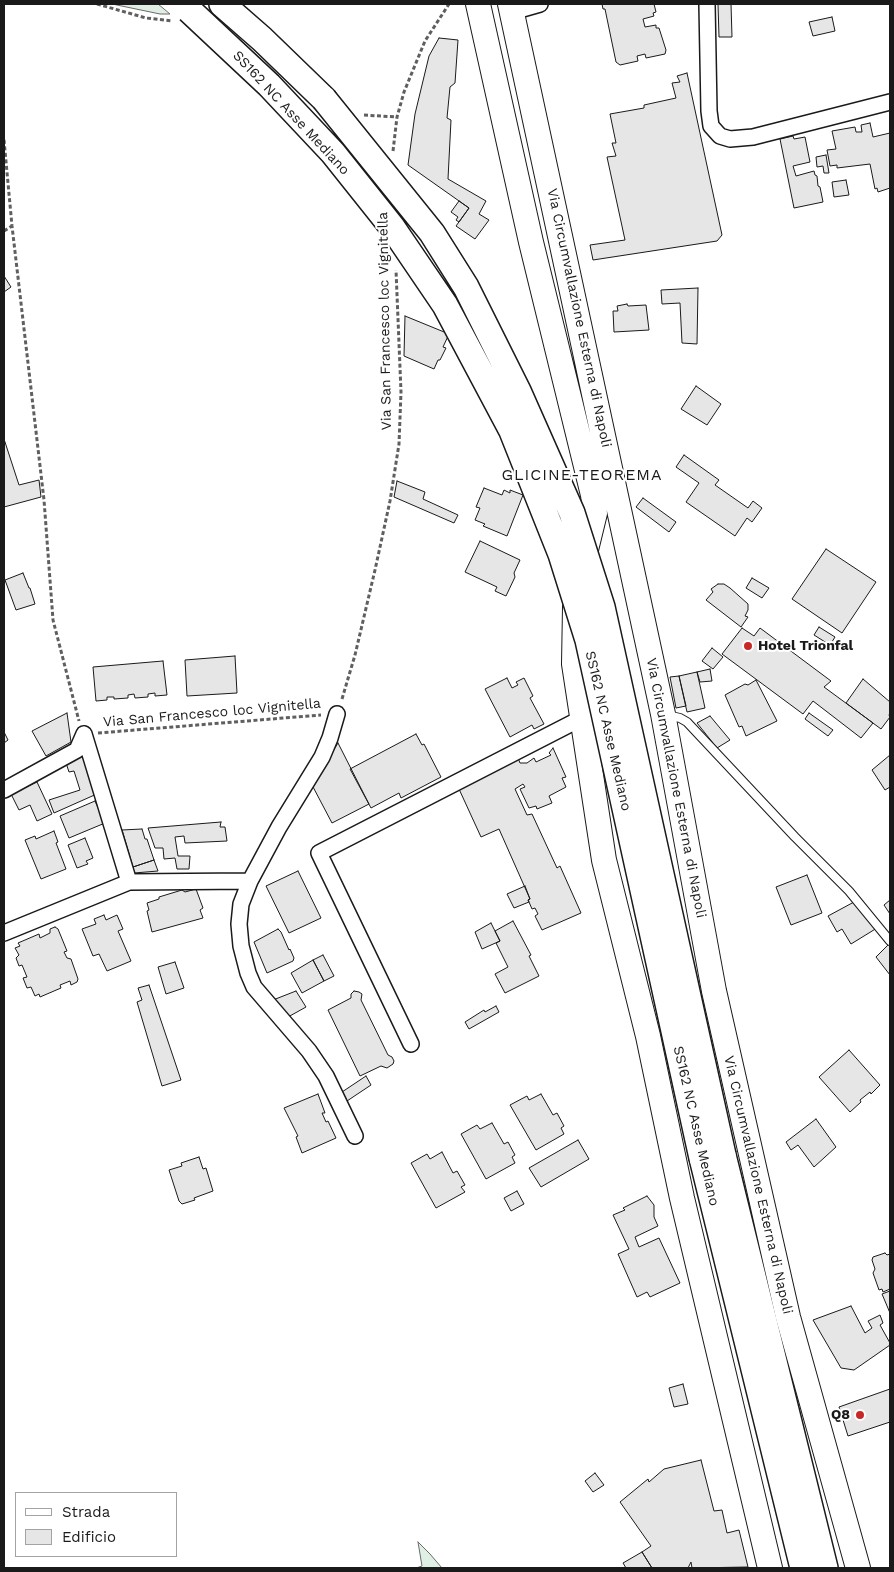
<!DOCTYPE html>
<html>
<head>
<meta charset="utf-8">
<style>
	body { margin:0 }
	#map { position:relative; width:894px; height:1572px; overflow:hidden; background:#fff; font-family:"Work Sans",sans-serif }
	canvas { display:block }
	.frame { position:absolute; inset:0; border:5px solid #1a1a1a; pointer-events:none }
	.legend { position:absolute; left:15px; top:1492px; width:162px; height:65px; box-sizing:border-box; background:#fff; border:1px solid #a3a3a3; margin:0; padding:6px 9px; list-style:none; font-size:15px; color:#1a1a1a }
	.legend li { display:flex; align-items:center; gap:10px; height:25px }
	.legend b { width:25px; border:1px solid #a3a3a3 }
</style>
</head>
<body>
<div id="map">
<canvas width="894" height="1572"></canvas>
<div class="frame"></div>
<ul class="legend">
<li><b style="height:6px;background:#fff"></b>Strada</li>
<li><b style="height:14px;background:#e6e6e6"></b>Edificio</li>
</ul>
</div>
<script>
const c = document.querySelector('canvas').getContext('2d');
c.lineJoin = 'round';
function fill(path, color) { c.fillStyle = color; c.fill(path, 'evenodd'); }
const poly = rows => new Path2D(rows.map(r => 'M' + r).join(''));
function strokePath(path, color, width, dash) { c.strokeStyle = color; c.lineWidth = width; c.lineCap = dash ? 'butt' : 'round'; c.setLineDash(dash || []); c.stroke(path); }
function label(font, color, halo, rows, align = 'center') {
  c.font = font + ' "Work Sans",sans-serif'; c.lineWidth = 4; c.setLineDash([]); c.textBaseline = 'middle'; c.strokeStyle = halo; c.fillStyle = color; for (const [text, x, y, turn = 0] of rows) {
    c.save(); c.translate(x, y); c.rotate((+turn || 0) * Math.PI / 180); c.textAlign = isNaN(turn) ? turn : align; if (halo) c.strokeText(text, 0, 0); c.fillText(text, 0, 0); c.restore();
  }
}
const green = poly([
	[112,4,158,4,170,14,160,14,112,4],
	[418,1542,430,1554,442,1568,416,1568,422,1566,418,1542]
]);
fill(green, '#e0efe3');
strokePath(green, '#6a6a6a', 1);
const building = poly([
	[602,4,654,4,656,12,653,13,654,16,643,19,645,27,656,25,656,28,659,28,666,50,665,54,646,58,645,54,637,56,638,61,620,65,616,62,605,9,603,9,602,4],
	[718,4,731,4,732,37,719,37,718,4],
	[832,17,835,31,813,36,809,22,832,17],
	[439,38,458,40,455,83,450,87,447,118,451,120,448,179,486,201,479,214,489,220,475,239,456,226,469,208,408,165,415,114,429,56,439,38],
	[687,73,722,235,717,241,593,260,590,245,625,240,607,157,616,156,612,143,616,143,610,114,644,108,644,105,676,98,672,83,680,82,677,76,687,73],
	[870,123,873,137,890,133,890,188,878,192,877,188,875,189,870,164,837,168,837,165,830,166,827,150,836,149,832,131,855,127,856,132,862,132,861,125,870,123],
	[793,136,794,139,805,137,810,162,793,166,796,176,814,171,815,175,817,176,818,186,820,187,823,202,794,208,780,139,793,136],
	[826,155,829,173,824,173,823,166,817,167,816,157,826,155],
	[846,180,849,195,834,197,832,182,846,180],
	[459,201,469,208,459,222,456,220,458,217,451,212,459,201],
	[4,276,11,287,4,292,4,276],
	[698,288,697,344,682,343,680,303,662,304,661,290,698,288],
	[627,304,628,306,646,305,649,330,614,332,613,311,618,311,617,306,627,304],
	[405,316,449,334,443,347,446,348,440,360,438,360,434,369,404,356,405,316],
	[696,386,721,404,707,425,681,409,696,386],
	[4,439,19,485,39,480,41,497,4,507,4,439],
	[684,455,719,480,715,485,748,508,753,501,762,508,752,522,747,518,735,536,686,502,699,483,676,467,684,455],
	[397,481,425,492,423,499,458,515,454,523,394,497,397,481],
	[484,488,502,495,504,490,510,493,510,490,523,495,507,536,483,526,485,524,475,520,480,508,476,507,484,488],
	[643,498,676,522,669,532,636,507,643,498],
	[480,541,520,560,514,573,515,577,506,596,495,591,497,587,465,572,480,541],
	[826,549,876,582,842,633,792,599,826,549],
	[23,573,29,588,30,588,35,604,16,610,5,580,23,573],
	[752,578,769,588,762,598,746,588,752,578],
	[718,584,724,584,730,588,748,604,748,610,745,616,748,617,741,627,706,600,713,592,711,589,718,584],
	[819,627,835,637,830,645,814,635,819,627],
	[742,628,754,636,760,628,831,681,824,687,873,723,861,738,813,701,803,714,722,654,742,628],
	[712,648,723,657,713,669,702,661,712,648],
	[235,656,237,693,187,696,185,660,235,656],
	[163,661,167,695,155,696,155,693,148,694,148,697,135,698,134,694,128,695,128,698,114,699,114,697,107,697,107,700,96,701,93,667,163,661],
	[710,669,712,681,700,682,697,672,710,669],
	[697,672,705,708,687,712,679,676,697,672],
	[679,676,686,706,676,708,670,677,679,676],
	[507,678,512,688,518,685,516,682,524,678,533,696,530,698,544,724,534,729,532,725,510,737,485,689,507,678],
	[863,679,890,702,890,713,889,715,890,717,881,729,846,703,863,679],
	[756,680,777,721,746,736,742,726,739,727,725,695,745,684,748,685,756,680],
	[67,713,71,742,46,756,32,731,67,713],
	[809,713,833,730,828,736,805,719,809,713],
	[710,716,730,740,717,748,697,723,710,716],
	[4,732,8,740,4,743,4,732],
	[416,734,422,745,424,744,441,777,401,798,399,793,371,808,350,769,416,734],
	[338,743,369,804,332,823,312,785,338,743],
	[553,748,566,777,562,778,566,787,549,796,552,803,537,809,536,806,529,808,520,789,525,787,523,784,515,789,527,815,532,814,557,868,560,866,581,913,542,930,535,916,538,914,535,908,532,909,529,902,528,900,530,899,499,829,481,837,459,789,518,758,520,763,527,763,534,758,536,762,551,755,549,753,553,748],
	[85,749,99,793,54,813,49,800,80,790,74,771,69,772,66,763,85,749],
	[890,755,890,787,885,790,872,770,890,755],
	[37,782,52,814,37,821,30,805,19,810,11,794,37,782],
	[95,801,105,823,69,838,60,816,95,801],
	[221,822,220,827,225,827,227,841,185,843,184,836,175,837,178,856,190,856,189,869,177,869,175,858,164,859,163,848,155,848,148,828,221,822],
	[142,829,145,839,147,839,154,860,133,867,122,830,142,829],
	[54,831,58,842,56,843,66,869,41,879,25,840,35,836,36,839,54,831],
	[85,838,93,858,86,861,88,864,77,868,68,845,85,838],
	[154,860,158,871,134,873,133,867,154,860],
	[298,871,321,918,289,933,266,886,298,871],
	[807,875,822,913,791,925,776,887,807,875],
	[525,886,530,899,528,900,529,902,514,908,507,894,525,886],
	[196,889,203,908,200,910,203,918,152,932,147,911,149,910,147,903,159,899,159,897,182,890,185,892,196,889],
	[890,900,890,914,884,905,890,900],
	[854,902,877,928,851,944,842,929,837,932,828,916,854,902],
	[104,915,106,920,117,915,123,929,118,931,131,961,107,971,99,954,93,956,82,929,96,924,94,919,104,915],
	[513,921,531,955,529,956,539,976,505,993,495,974,508,967,496,943,500,941,495,931,513,921],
	[491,923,500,941,482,949,475,932,491,923],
	[55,927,58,929,67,951,64,952,67,958,71,959,78,979,77,982,71,985,70,981,60,985,61,988,40,997,39,994,35,996,31,987,27,988,23,978,27,977,22,965,19,966,16,958,19,955,15,948,20,946,18,943,39,934,40,938,50,933,50,929,55,927],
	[278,929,281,932,289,950,290,949,294,958,293,961,267,973,254,942,278,929],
	[889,944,890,945,890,975,876,957,889,944],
	[323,955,334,976,324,981,313,960,323,955],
	[313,960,324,981,302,993,291,973,313,960],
	[175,962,184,988,166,994,158,967,175,962],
	[149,985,181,1080,162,1086,137,1002,142,1000,138,988,149,985],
	[296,991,306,1007,288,1017,273,1000,296,991],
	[354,991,359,992,362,994,361,1000,388,1055,392,1057,394,1061,393,1064,387,1068,381,1066,360,1076,328,1010,351,998,351,994,354,991],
	[496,1006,499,1012,469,1029,465,1022,484,1010,485,1012,496,1006],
	[849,1050,880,1085,871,1094,870,1092,860,1100,861,1102,850,1112,819,1077,849,1050],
	[366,1076,371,1085,347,1101,342,1092,366,1076],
	[318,1094,325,1113,322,1113,326,1122,328,1121,336,1138,302,1153,296,1137,298,1136,284,1108,318,1094],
	[541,1094,553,1115,557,1113,564,1126,561,1128,564,1134,536,1150,510,1105,527,1096,529,1100,541,1094],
	[816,1119,836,1147,814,1167,798,1145,791,1150,786,1142,816,1119],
	[492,1123,504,1144,508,1142,515,1155,512,1157,515,1163,486,1179,461,1134,477,1125,480,1129,492,1123],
	[578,1140,589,1159,541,1187,529,1168,578,1140],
	[442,1152,453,1173,457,1171,465,1185,461,1187,465,1192,436,1208,411,1163,427,1154,430,1159,442,1152],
	[199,1157,203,1169,206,1168,213,1191,194,1198,195,1200,182,1204,179,1201,169,1170,182,1166,181,1163,199,1157],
	[517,1191,524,1204,511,1211,504,1198,517,1191],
	[647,1196,654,1205,654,1217,658,1226,635,1237,639,1247,659,1238,680,1283,650,1297,647,1292,637,1297,618,1254,629,1249,613,1215,625,1210,623,1208,647,1196],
	[885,1253,887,1255,890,1254,890,1289,883,1292,882,1289,879,1290,873,1273,875,1269,872,1260,873,1257,885,1253],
	[890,1291,890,1313,882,1294,890,1291],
	[851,1306,865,1333,872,1328,868,1321,880,1315,883,1323,880,1325,890,1343,890,1345,854,1370,841,1368,813,1320,851,1306],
	[683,1384,688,1404,674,1407,669,1388,683,1384],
	[890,1389,890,1422,848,1436,839,1407,890,1389],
	[701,1460,714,1511,722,1510,727,1533,739,1530,748,1567,692,1568,691,1562,688,1568,652,1568,642,1552,651,1546,620,1502,648,1479,649,1482,664,1469,701,1460],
	[595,1473,604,1485,593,1492,585,1481,595,1473],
	[642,1552,652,1568,626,1568,623,1563,642,1552]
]);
fill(building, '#e6e6e6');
strokePath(building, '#1a1a1a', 1);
const service = poly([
	[667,715,680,718,687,722,795,837,849,891,890,941]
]);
const minor = poly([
	[707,4,709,111,711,126,720,136,730,139,753,137,890,102],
	[512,12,540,4],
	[337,714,330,738,322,757,279,827,250,881,241,904,239,924,241,946,248,973,254,987,309,1051,326,1076,355,1136],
	[84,734,129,882,250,881],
	[4,790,77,750,84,734],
	[4,933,129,882],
	[411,1044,319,853,582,718]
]);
const primary = poly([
	[478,4,531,242,593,495,595,513,583,562],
	[510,4,663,714,714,991,788,1317,858,1568],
	[575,607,574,664,604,860,648,1036,682,1198,770,1568]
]);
const trunk = poly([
	[222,4,262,39,324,99],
	[723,1155,825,1568],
	[702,1158,803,1568]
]);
strokePath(service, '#1a1a1a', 10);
strokePath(minor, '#1a1a1a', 18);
strokePath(primary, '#1a1a1a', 26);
strokePath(trunk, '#1a1a1a', 28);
strokePath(poly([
	[97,4,146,18,172,21],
	[364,115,397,117],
	[4,140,12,226,44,500,53,620,79,721],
	[393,151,397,117,404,92,425,41,449,4],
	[4,231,12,226],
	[342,699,355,655,375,570,390,501,399,444,401,392,396,270],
	[98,733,321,715]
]), '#5f5f5f', 3, [4, 2.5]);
strokePath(service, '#fff', 8);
strokePath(minor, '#fff', 15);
strokePath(primary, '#fff', 24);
strokePath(trunk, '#fff', 25);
const trunkBridge = poly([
	[189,10,269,85,333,153,392,227,445,305,512,431,561,554,588,640,702,1158],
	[324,99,432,233,466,287,518,391,572,513,602,607,723,1155]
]);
strokePath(trunkBridge, '#1a1a1a', 28, []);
strokePath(trunkBridge, '#fff', 25);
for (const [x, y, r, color] of [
	[748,646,5,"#c62828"],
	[860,1415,5,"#c62828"]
]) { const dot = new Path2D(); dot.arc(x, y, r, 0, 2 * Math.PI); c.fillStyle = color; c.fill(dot); strokePath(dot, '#fff', 2); }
label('14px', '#1a1a1a', '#fff', [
	["SS162 NC Asse Mediano",291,113,47],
	["Via Circumvallazione Esterna di Napoli",579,318,78],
	["Via San Francesco loc Vignitella",385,321,-91],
	["Via San Francesco loc Vignitella",212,713,-5],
	["SS162 NC Asse Mediano",608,731,77],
	["Via Circumvallazione Esterna di Napoli",676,788,79],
	["SS162 NC Asse Mediano",696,1126,77],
	["Via Circumvallazione Esterna di Napoli",758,1185,77]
]);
label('bold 14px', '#1a1a1a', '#fff', [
	["Hotel Trionfal",758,646],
	["Q8",850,1415,"right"]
], 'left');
c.letterSpacing = '1px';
label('16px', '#1a1a1a', '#fff', [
	["GLICINE-TEOREMA",582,475]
]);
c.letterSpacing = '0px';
</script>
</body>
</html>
